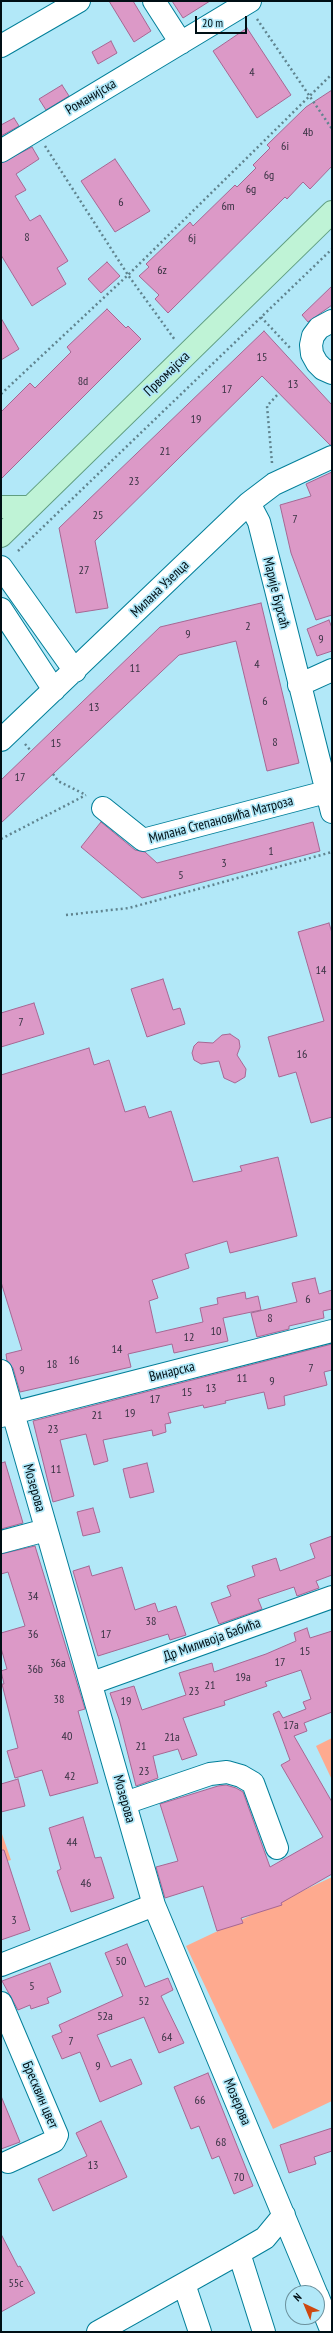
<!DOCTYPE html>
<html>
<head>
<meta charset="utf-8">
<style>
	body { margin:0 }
	#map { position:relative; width:333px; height:2333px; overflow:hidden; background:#b2e8f8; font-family:"PT Sans Narrow",sans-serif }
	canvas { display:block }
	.frame { position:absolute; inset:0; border:2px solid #000f15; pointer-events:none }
	.north { position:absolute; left:285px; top:2285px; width:40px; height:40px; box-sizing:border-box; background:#b2e8f8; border:1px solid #6b919d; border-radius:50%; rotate:316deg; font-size:11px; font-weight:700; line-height:16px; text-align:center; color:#000f15 }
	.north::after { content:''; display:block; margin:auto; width:14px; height:18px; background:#ce4810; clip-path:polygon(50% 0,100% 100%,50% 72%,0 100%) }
	.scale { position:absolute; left:195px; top:16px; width:52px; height:18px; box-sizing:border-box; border:2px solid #000f15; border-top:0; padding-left:5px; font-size:12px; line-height:14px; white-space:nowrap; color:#000f15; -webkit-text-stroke:3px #b2e8f8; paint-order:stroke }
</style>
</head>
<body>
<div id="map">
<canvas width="333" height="2333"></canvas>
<div class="frame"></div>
<div class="north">N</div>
<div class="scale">20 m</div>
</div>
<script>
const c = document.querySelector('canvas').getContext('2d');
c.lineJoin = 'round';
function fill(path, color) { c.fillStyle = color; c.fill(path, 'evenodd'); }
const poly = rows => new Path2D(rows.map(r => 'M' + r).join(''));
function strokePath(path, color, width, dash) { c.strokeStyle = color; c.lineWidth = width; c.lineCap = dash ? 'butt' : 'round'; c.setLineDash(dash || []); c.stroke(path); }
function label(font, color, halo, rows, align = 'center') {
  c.font = font + ' "PT Sans Narrow",sans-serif'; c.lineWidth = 3.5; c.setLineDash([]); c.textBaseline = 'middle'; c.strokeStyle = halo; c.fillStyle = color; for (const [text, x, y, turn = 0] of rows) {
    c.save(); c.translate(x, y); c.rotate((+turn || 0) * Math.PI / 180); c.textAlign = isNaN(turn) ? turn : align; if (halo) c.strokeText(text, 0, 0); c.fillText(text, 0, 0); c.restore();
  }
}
fill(poly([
	[332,1738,332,1780,316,1746],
	[1,1831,11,1860,1,1863],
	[332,1877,332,2101,273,2129,186,1946]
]), '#feaa8f');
const building = poly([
	[109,1,133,1,151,31,134,42,109,1],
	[172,1,210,1,183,18,172,1],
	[247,28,291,95,257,118,213,51,247,28],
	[111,41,117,53,98,64,92,52,111,41],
	[62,85,69,96,46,110,39,99,62,85],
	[332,90,332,166,310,189,303,182,287,199,285,197,168,313,155,299,159,295,139,276,149,267,146,264,190,222,193,226,235,185,237,187,256,168,253,165,270,148,267,145,306,107,332,90],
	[14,118,19,126,1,136,1,125,14,118],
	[32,147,39,159,16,174,26,190,15,196,30,221,40,215,68,261,57,268,66,284,32,306,1,255,1,163,32,147],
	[115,159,150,211,115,232,81,181,115,159],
	[107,262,120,276,101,293,88,279,107,262],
	[332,286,332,305,308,322,302,315,332,286],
	[107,309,126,328,128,326,141,339,1,479,1,412,30,383,35,388,71,352,67,347,107,309],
	[1,318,19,349,1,360,1,318],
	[264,331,332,405,332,445,330,445,262,376,95,541,108,608,76,613,59,528,264,331],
	[332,472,332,615,316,620,291,553,280,505,311,496,306,484,332,472],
	[261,603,299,763,267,771,236,641,179,655,1,823,1,780,160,627,261,603],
	[329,620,332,628,332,651,317,656,307,629,329,620],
	[101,822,135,850,145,852,157,863,313,822,320,851,142,898,81,847,101,822],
	[329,923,332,933,332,1117,311,1123,296,1072,279,1077,268,1037,324,1021,298,932,329,923],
	[163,979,173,1010,180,1008,185,1024,147,1037,131,989,163,979],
	[34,1003,44,1034,1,1047,1,1013,34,1003],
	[230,1034,239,1040,240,1047,237,1055,246,1069,245,1077,235,1083,224,1078,219,1061,201,1064,194,1060,192,1053,194,1046,198,1042,213,1043,222,1035,230,1034],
	[89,1048,94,1065,109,1060,125,1112,145,1106,149,1118,171,1111,193,1182,242,1171,240,1166,278,1157,297,1236,230,1253,227,1241,185,1254,189,1268,152,1280,158,1298,149,1301,156,1333,203,1322,200,1308,218,1304,217,1298,245,1292,246,1299,258,1296,261,1310,223,1318,228,1341,174,1353,172,1344,128,1354,131,1367,20,1392,13,1368,7,1361,6,1354,22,1350,1,1282,1,1075,89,1048],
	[315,1278,319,1294,332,1290,332,1309,323,1311,324,1318,289,1326,289,1329,257,1337,251,1313,297,1302,292,1283,315,1278],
	[332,1344,332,1370,324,1372,327,1385,284,1396,285,1405,268,1409,264,1392,225,1401,226,1403,204,1408,203,1405,168,1413,171,1423,165,1424,166,1432,153,1436,152,1430,103,1440,108,1461,94,1465,86,1434,60,1440,74,1496,53,1502,33,1421,332,1344],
	[5,1462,23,1523,1,1529,1,1463,5,1462],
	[147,1463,154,1492,130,1498,123,1469,147,1463],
	[93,1508,100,1532,83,1536,77,1512,93,1508],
	[332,1536,332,1575,316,1581,319,1588,297,1596,294,1587,258,1599,262,1609,219,1624,211,1603,231,1596,227,1586,255,1576,252,1566,276,1558,280,1571,315,1558,310,1544,332,1536],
	[35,1546,85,1709,78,1711,98,1783,50,1796,42,1770,15,1778,7,1751,18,1748,2,1684,4,1684,1,1671,7,1669,1,1648,1,1633,25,1626,8,1572,1,1574,1,1554,35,1546],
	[89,1566,92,1576,122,1567,135,1610,155,1603,158,1612,176,1606,186,1635,170,1640,168,1634,98,1656,73,1571,89,1566],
	[307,1628,310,1638,332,1631,332,1712,304,1723,307,1731,294,1736,332,1802,332,1874,281,1903,282,1905,241,1918,243,1923,217,1931,203,1886,165,1898,156,1867,178,1861,160,1804,218,1786,226,1785,236,1788,243,1792,270,1867,323,1837,281,1765,290,1760,273,1714,279,1711,283,1718,306,1709,303,1702,311,1699,301,1670,265,1682,267,1686,224,1701,225,1705,183,1718,197,1755,182,1760,178,1749,153,1756,158,1778,136,1786,119,1719,110,1693,134,1686,142,1710,186,1695,179,1673,212,1663,214,1672,266,1654,296,1641,294,1633,307,1628],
	[18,1779,25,1806,1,1812,1,1784,18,1779],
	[83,1817,95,1858,101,1857,114,1898,71,1912,57,1871,61,1869,49,1828,83,1817],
	[1,1850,4,1850,30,1930,1,1940,1,1850],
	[127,1944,145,1987,168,1978,173,1990,161,1996,184,2043,159,2053,144,2017,97,2035,111,2067,131,2059,142,2084,100,2102,80,2052,62,2059,52,2036,62,2032,59,2025,123,1996,105,1953,127,1944],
	[50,1963,61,1992,47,1998,49,2003,31,2009,30,2005,18,2010,2,1981,50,1963],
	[208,2073,253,2186,234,2194,219,2156,212,2159,199,2126,191,2129,174,2087,208,2073],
	[1,2096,20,2142,1,2149,1,2096],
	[101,2121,127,2177,53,2211,38,2179,87,2156,76,2133,101,2121],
	[332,2128,332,2151,314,2157,316,2164,289,2173,280,2145,332,2128],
	[1,2234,18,2267,20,2266,35,2293,1,2312,1,2234]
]);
fill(building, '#dc99c7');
strokePath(building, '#a66793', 1);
const minor = poly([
	[154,1,181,43],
	[1,46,79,1],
	[1,151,250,1],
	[332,321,319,328,313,336,311,345,312,354,317,363,323,369,332,373],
	[249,503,259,522,332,812],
	[1,567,75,671],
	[1,609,54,690],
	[299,685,332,670],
	[1,740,249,503,274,484,332,457],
	[103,808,143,840,326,792],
	[1,1371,154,1905,316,2293],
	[1,1416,332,1331],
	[1,1542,46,1530],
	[92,1683,332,1597],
	[125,1803,210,1774,227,1772,241,1776,253,1783,277,1848],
	[1,1965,154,1905],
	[1,2003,57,2135,54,2141,8,2162],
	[184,2284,200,2332],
	[317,2295,332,2332],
	[98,2332,239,2253],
	[264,2332,239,2253,265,2238,284,2215]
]);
const major = poly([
	[1,507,29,507],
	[1,536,332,212]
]);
strokePath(minor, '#027f99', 24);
strokePath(major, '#609e80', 24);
strokePath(poly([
	[257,19,332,129],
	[45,146,128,275,175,340],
	[261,317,291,349],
	[1,394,128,275,332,74],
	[272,463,267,406,279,393],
	[18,551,332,249],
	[25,744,31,751],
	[53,774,58,781,86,795],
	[1,839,86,795],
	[66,915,129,908,332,852]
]), '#60848f', 2.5, [2, 3]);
strokePath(minor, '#fff', 22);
strokePath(major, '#bff3d6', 22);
label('12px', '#373242', null, [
	["4",252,73],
	["4b",308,133],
	["6i",285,147],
	["6g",269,176],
	["6g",251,190],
	["6",121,203],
	["6m",228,207],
	["8",27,238],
	["6j",192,239],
	["6z",162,271],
	["15",262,358],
	["8d",83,382],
	["13",293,385],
	["17",227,390],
	["19",196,420],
	["21",165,452],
	["23",134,482],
	["25",98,516],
	["7",295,520],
	["27",84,571],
	["2",248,627],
	["9",188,635],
	["9",321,640],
	["4",257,665],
	["11",135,669],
	["6",265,702],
	["13",94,708],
	["8",275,743],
	["15",56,744],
	["17",20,778],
	["1",271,852],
	["3",224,864],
	["5",181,876],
	["14",321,971],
	["7",21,1023],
	["16",302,1055],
	["6",308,1300],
	["8",270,1319],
	["10",216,1332],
	["12",189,1338],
	["14",117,1350],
	["16",74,1361],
	["18",52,1365],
	["7",311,1369],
	["9",22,1371],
	["11",242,1379],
	["9",272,1382],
	["13",211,1389],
	["15",187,1393],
	["17",155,1400],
	["19",130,1414],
	["21",97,1416],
	["23",53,1430],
	["11",56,1470],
	["34",33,1597],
	["38",151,1622],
	["36",33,1635],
	["17",106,1635],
	["15",305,1652],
	["17",280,1663],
	["36a",58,1664],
	["36b",35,1670],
	["19a",243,1678],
	["21",210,1686],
	["23",194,1692],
	["38",59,1700],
	["19",126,1702],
	["17a",291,1726],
	["40",67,1737],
	["21a",172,1738],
	["21",141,1747],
	["23",144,1772],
	["42",70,1777],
	["44",72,1843],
	["46",86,1884],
	["3",14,1921],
	["50",121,1962],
	["5",32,1987],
	["52",144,2002],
	["52a",105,2017],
	["64",167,2038],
	["7",71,2042],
	["9",98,2067],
	["66",200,2101],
	["68",221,2143],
	["13",93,2166],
	["70",239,2178],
	["55c",16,2284]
]);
label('14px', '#000f15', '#b2e8f8', [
	["Романијска",91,97,-31],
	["Првомајска",167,374,-44],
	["Милана Узелца",160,589,-44],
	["Марије Бурсаћ",276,593,76],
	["Милана Степановића Матроза",221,820,-15],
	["Винарска",172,1372,-14],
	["Мозерова",34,1488,74],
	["Др Миливоја Бабића",212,1640,-20],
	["Мозерова",124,1799,74],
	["Бресквин цвет",40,2095,67],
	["Мозерова",237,2102,67]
]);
</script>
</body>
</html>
